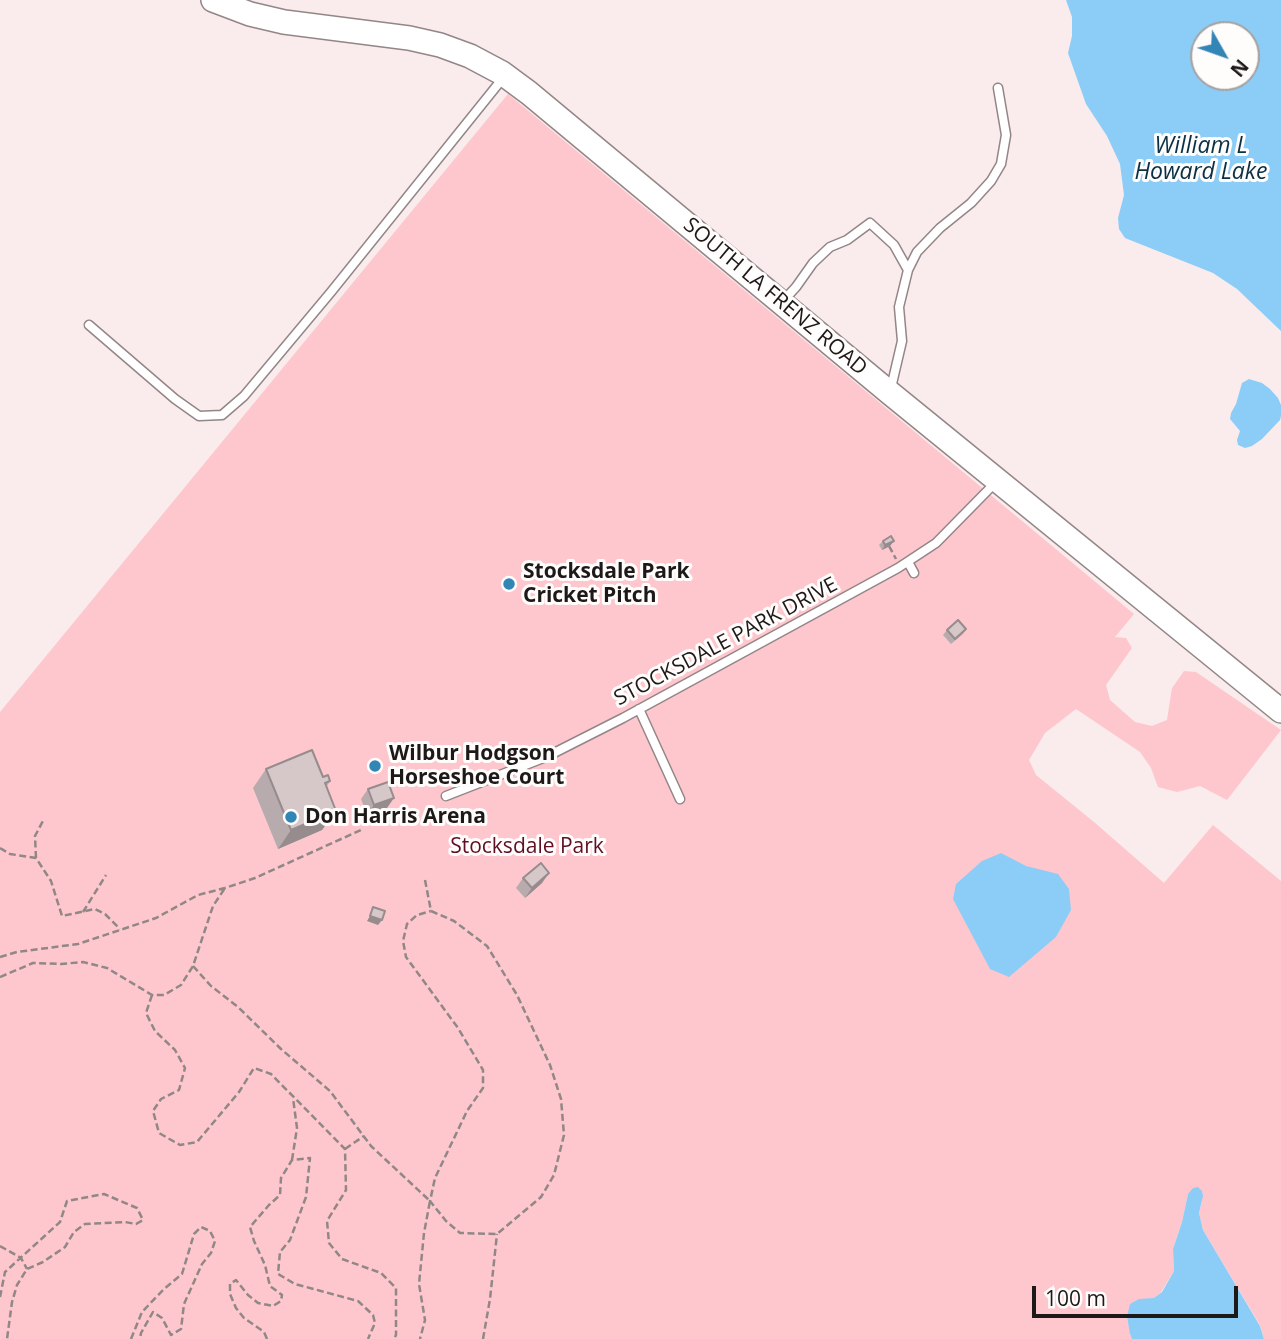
<!DOCTYPE html>
<html>
<head>
<meta charset="utf-8">
<style>
	body { margin:0 }
	#map { position:relative; width:1281px; height:1339px; overflow:hidden; background:#faebec; font-family:"Open Sans",sans-serif }
	canvas { display:block }
	.north { position:absolute; left:1190px; top:21px; width:70px; height:70px; box-sizing:border-box; background:#fffcfc; border:2px solid #a5a1a1; border-radius:50%; rotate:130deg; font-size:19px; font-weight:700; line-height:28px; text-align:center; color:#1e1919 }
	.north::after { content:''; display:block; margin:auto; width:24px; height:32px; background:#3286b6; clip-path:polygon(50% 0,100% 100%,50% 72%,0 100%) }
	.scale { position:absolute; left:1032px; top:1286px; width:206px; height:32px; box-sizing:border-box; border:4px solid #1e1919; border-top:0; padding-left:9px; font-size:21px; line-height:24px; white-space:nowrap; color:#1e1919; -webkit-text-stroke:5px #fffcfc; paint-order:stroke }
</style>
</head>
<body>
<div id="map">
<canvas width="1281" height="1339"></canvas>
<div class="north">N</div>
<div class="scale">100 m</div>
</div>
<script>
const c = document.querySelector('canvas').getContext('2d');
c.lineJoin = 'round';
function fill(path, color) { c.fillStyle = color; c.fill(path, 'evenodd'); }
const poly = rows => new Path2D(rows.map(r => 'M' + r).join(''));
function strokePath(path, color, width, dash) { c.strokeStyle = color; c.lineWidth = width; c.lineCap = dash ? 'butt' : 'round'; c.setLineDash(dash || []); c.stroke(path); }
function label(font, color, halo, rows, align = 'center') {
  c.font = font + ' "Open Sans",sans-serif'; c.lineWidth = 6; c.setLineDash([]); c.textBaseline = 'middle'; c.strokeStyle = halo; c.fillStyle = color; for (const [text, x, y, turn = 0] of rows) {
    c.save(); c.translate(x, y); c.rotate((+turn || 0) * Math.PI / 180); c.textAlign = isNaN(turn) ? turn : align; if (halo) c.strokeText(text, 0, 0); c.fillText(text, 0, 0); c.restore();
  }
}
fill(poly([
	[508,94,1134,614,1115,637,1126,638,1132,648,1106,685,1110,700,1135,722,1152,726,1167,720,1172,688,1184,671,1196,672,1281,730,1227,800,1200,786,1177,792,1158,787,1151,768,1140,752,1076,709,1045,733,1029,760,1036,775,1094,822,1164,883,1213,825,1281,881,1281,1339,1264,1339,1260,1325,1203,1230,1199,1213,1202,1201,1188,1194,1182,1222,1173,1249,1174,1271,1161,1292,1154,1299,1139,1299,1130,1334,1132,1339,0,1339,0,712]
]), '#fec7cd');
fill(poly([
	[1066,0,1281,0,1281,331,1237,289,1213,273,1125,238,1119,229,1118,218,1124,195,1120,164,1107,136,1086,104,1068,53,1072,36,1072,17],
	[1204,35,1246,35,1246,77,1204,77],
	[1249,379,1262,383,1270,389,1278,398,1281,405,1281,416,1280,420,1262,439,1252,446,1245,448,1238,445,1237,440,1240,431,1230,419,1231,413,1236,404,1242,383],
	[1001,853,1026,866,1058,874,1069,889,1071,910,1056,937,1009,977,990,969,953,899,956,884,982,861],
	[1198,1187,1202,1191,1203,1196,1199,1213,1203,1230,1260,1326,1264,1339,1132,1339,1130,1334,1127,1316,1130,1304,1139,1299,1154,1298,1162,1292,1174,1271,1173,1249,1182,1222,1188,1194,1193,1188]
]), '#8ccdf7');
const lane = poly([
	[908,270,917,252,940,228,971,203,991,181,1001,164,1006,135,998,88],
	[784,300,796,287,813,263,830,247,847,240,870,223,894,245,908,270,899,307,902,341,891,388],
	[89,325,175,399,199,416,222,415,244,396,331,292,503,78],
	[908,562,914,573],
	[639,709,680,799],
	[446,796,546,757,623,718,898,568,936,543,996,482]
]);
const secondary = poly([
	[213,0,250,14,284,22,409,38,440,45,470,56,502,73,529,93,890,393,1281,711]
]);
strokePath(lane, '#938687', 11);
strokePath(secondary, '#938687', 26);
strokePath(poly([
	[889,546,896,559],
	[0,848,10,854,36,858,51,881,62,916,95,909,105,914,120,929],
	[36,858,35,836,44,819],
	[425,880,431,911],
	[431,911,454,921,487,946,517,995,550,1065,561,1099,564,1135,554,1175,541,1197,497,1234,460,1233,446,1221,430,1201,435,1178,467,1111,483,1088,483,1070,458,1028,406,957,403,941,407,924,417,915,431,911],
	[83,912,106,875],
	[0,957,17,952,78,944,156,918,198,895,225,888,255,878,361,830],
	[193,966,211,986,238,1007,281,1049,330,1091,371,1146,430,1201,424,1233,419,1284,425,1320,420,1339],
	[0,977,33,963,61,964,83,962,107,968,152,995,164,995,181,985,193,966,213,906,225,888],
	[152,995,146,1013,155,1031,175,1050,185,1068,179,1090,161,1099,153,1111,159,1133,180,1145,197,1142,239,1092,254,1068,271,1074,345,1149,346,1190,327,1221,329,1243,342,1259,381,1273,396,1288,396,1335,394,1339],
	[345,1149,364,1136],
	[292,1160,297,1128,293,1098],
	[0,1246,21,1258,27,1269],
	[0,1297,5,1272,60,1222,67,1201,104,1194,137,1208,143,1220,136,1224,125,1222,85,1224,74,1232,65,1247,43,1262,27,1269,17,1285,12,1302,7,1339],
	[131,1339,142,1312,164,1289,182,1274,194,1234,201,1227,210,1231,215,1241,211,1253,202,1264,184,1304,181,1329,171,1335,162,1318,153,1312,141,1333,140,1339],
	[267,1339,264,1332,244,1318,236,1308,230,1294,230,1284,236,1280,248,1295,258,1303,273,1306,281,1301,282,1295,270,1286,265,1265,254,1241,250,1227,269,1205,280,1195,281,1178,292,1160,310,1158,306,1197,290,1240,280,1252,278,1274,295,1284,358,1301,373,1315,375,1323,368,1339],
	[483,1339,490,1299,497,1234]
]), '#918787', 2.5, [7, 3.5]);
strokePath(lane, '#fff', 8);
strokePath(secondary, '#fff', 23);
fill(poly([
	[883,541,890,546,882,550,879,545],
	[966,629,963,634,951,644,943,635,947,630],
	[266,769,330,781,327,786,336,811,322,830,278,849,253,788],
	[368,789,387,808,367,815,361,799],
	[523,878,542,883,525,898,516,888]
]), '#b8abad');
fill(poly([
	[894,541,890,546,882,550,885,545],
	[394,798,387,808,367,815,374,805],
	[336,811,322,830,278,849,291,830],
	[549,873,542,883,525,898,532,888],
	[370,916,382,920,378,925,367,921]
]), '#968b8d');
const building = poly([
	[891,536,894,541,885,545,883,541,891,536],
	[958,620,966,629,955,639,947,630,958,620],
	[312,750,323,777,328,775,330,781,325,783,336,811,291,830,266,769,312,750],
	[388,782,394,798,374,805,368,789,388,782],
	[541,863,549,873,532,888,523,878,541,863],
	[373,907,385,911,382,920,370,916,373,907]
]);
fill(building, '#d6c7c9');
strokePath(building, '#968b8d', 2);
for (const [x, y, r, color] of [
	[509,584,7,"#3286b6"],
	[375,766,7,"#3286b6"],
	[291,817,7,"#3286b6"]
]) { const dot = new Path2D(); dot.arc(x, y, r, 0, 2 * Math.PI); c.fillStyle = color; c.fill(dot); strokePath(dot, '#fffcfc', 2.5); }
label('21px', '#1e1919', '#fffcfc', [
	["SOUTH LA FRENZ ROAD",775,297,40],
	["STOCKSDALE PARK DRIVE",726,642,-28]
]);
label('bold 21px', '#1e1919', '#fffcfc', [
	["Stocksdale Park",523,572],
	["Cricket Pitch",523,596],
	["Wilbur Hodgson",389,754],
	["Horseshoe Court",389,778],
	["Don Harris Arena",305,817]
], 'left');
label('21px', '#5f0e24', '#fffcfc', [
	["Stocksdale Park",527,847]
]);
label('italic 23px', '#0a3045', '#fffcfc', [
	["William L",1201,146],
	["Howard Lake",1201,172]
]);
</script>
</body>
</html>
